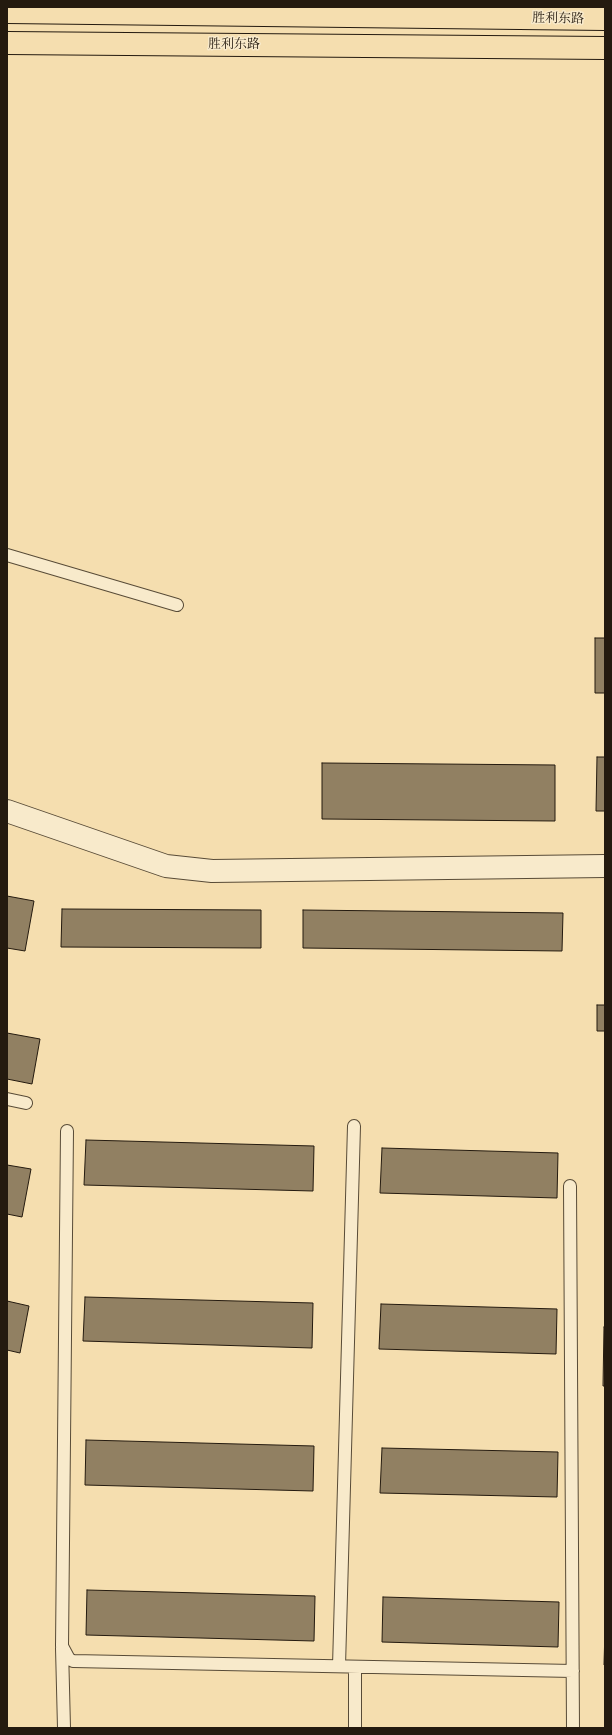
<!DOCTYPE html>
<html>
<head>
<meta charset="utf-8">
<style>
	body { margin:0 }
	#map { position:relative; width:612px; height:1735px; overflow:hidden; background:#f5deaf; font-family:"Gentium Book Plus",serif }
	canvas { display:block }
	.frame { position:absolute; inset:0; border:8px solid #241a0f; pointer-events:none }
</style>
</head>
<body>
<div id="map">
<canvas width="612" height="1735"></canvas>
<div class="frame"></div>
</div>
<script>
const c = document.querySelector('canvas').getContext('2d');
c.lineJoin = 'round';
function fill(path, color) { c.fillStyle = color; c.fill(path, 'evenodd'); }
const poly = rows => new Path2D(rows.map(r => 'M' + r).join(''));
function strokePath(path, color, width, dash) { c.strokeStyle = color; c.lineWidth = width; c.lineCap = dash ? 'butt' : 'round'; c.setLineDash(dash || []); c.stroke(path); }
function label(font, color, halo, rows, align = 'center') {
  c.font = font + ' "Gentium Book Plus","Noto Serif SC",serif'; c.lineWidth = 3; c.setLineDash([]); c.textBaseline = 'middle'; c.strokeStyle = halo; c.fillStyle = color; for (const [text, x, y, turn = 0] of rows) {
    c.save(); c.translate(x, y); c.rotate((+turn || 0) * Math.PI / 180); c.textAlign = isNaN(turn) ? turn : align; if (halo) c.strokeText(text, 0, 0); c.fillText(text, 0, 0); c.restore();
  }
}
const building = poly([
	[595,638,605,638,605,693,595,693,595,638],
	[597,757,605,757,605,811,596,811,597,757],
	[322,763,555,765,555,821,322,819,322,763],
	[7,896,34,901,25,951,7,948,7,896],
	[62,909,261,910,261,948,61,947,62,909],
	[303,910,563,913,562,951,303,948,303,910],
	[597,1005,605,1005,605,1031,597,1031,597,1005],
	[7,1033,40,1039,32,1084,7,1079,7,1033],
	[86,1140,314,1146,313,1191,84,1185,86,1140],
	[382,1148,558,1153,557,1198,380,1193,382,1148],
	[7,1165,31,1169,22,1217,7,1214,7,1165],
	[85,1297,313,1303,312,1348,83,1341,85,1297],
	[7,1301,29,1306,20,1353,7,1350,7,1301],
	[381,1304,557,1309,556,1354,379,1349,381,1304],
	[604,1327,605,1327,605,1386,603,1386,604,1327],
	[86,1440,314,1446,313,1491,85,1485,86,1440],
	[382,1448,558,1452,557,1497,380,1493,382,1448],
	[87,1590,315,1596,314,1641,86,1635,87,1590],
	[383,1597,559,1602,558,1647,382,1642,383,1597],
	[605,1629,605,1665,604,1665,605,1629]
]);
fill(building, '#918062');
strokePath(building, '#241a0f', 1);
const service = poly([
	[7,555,177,605],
	[7,1099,26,1103],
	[67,1131,62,1646,69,1659,73,1661,573,1671],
	[570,1186,573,1728],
	[62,1648,64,1728],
	[339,1666,354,1126],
	[355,1667,355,1728]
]);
const minor = poly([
	[7,811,166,866,212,871,605,866]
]);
const primary = poly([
	[7,12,605,19],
	[7,43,605,48]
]);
strokePath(service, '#584b37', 14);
strokePath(minor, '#584b37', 24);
strokePath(primary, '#241a0f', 24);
strokePath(service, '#f8eacb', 12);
strokePath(minor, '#f8eacb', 22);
strokePath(primary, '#f5deaf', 22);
label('13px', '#241a0f', '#f8eacb', [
	["胜利东路",558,19,1],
	["胜利东路",234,45]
]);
</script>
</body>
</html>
